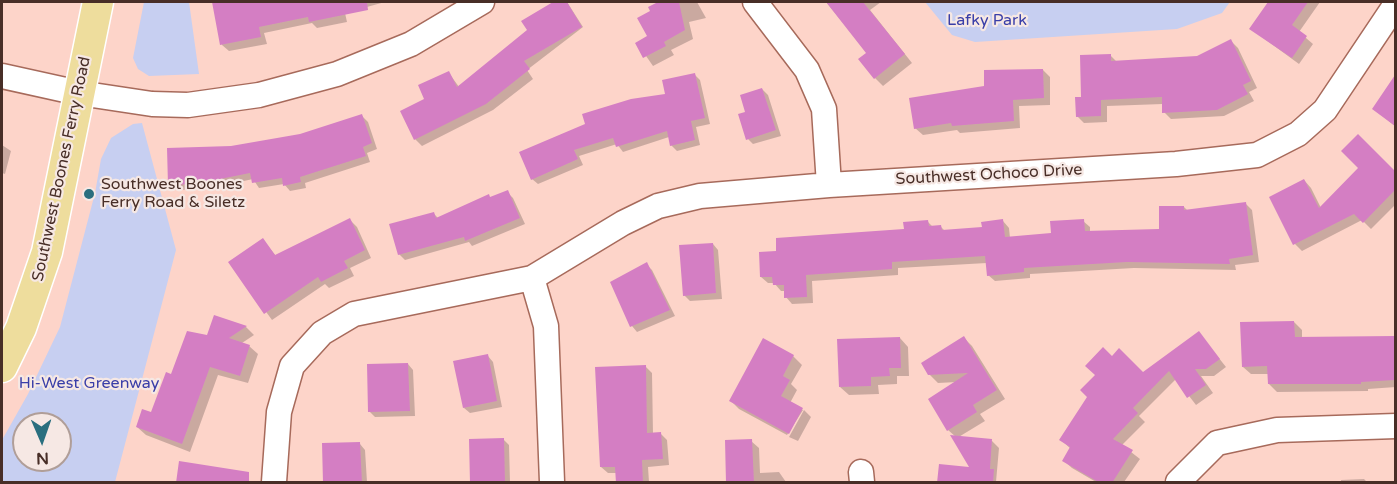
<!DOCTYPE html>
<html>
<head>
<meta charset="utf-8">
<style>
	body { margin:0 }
	#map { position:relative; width:1397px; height:484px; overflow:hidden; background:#fdd4c9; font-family:"Varela Round",sans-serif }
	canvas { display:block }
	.frame { position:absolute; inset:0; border:3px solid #482e27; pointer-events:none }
	.north { position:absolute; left:12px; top:412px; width:60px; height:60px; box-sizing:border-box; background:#f6e8e4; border:2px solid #b09e98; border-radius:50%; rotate:178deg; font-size:16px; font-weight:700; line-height:24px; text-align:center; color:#482e27 }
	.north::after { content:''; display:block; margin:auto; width:21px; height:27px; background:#2a6f7f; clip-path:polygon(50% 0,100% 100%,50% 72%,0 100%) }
</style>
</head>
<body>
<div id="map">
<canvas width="1397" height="484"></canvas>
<div class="frame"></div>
<div class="north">N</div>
</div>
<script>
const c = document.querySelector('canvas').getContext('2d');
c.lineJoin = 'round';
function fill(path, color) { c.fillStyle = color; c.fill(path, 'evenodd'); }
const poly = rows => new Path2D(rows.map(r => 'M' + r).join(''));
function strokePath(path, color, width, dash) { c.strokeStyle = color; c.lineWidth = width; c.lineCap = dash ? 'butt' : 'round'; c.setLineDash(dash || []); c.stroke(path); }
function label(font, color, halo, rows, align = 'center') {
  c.font = font + ' "Varela Round",sans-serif'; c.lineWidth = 4.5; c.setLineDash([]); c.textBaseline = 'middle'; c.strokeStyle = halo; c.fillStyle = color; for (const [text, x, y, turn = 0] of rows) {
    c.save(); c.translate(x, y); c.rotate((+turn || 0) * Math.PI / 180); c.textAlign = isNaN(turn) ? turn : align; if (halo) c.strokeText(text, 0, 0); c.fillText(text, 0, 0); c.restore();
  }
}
fill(poly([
	[144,2,189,2,199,74,149,76,138,69,133,58],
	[925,2,1230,2,1222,13,1177,29,975,42,952,35],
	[142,123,176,250,115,482,2,482,2,440,28,394,60,327,95,193,101,159,111,138,133,124],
	[24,424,60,424,60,460,24,460]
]), '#c7cff1');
fill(poly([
	[213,2,385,2,345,13,347,22,317,28,312,23,264,33,267,44,229,51,222,45],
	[556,2,567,2,583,27,527,70,533,79,493,110,422,146,415,139,426,100,449,73,459,87,528,30,523,21],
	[661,2,697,2,706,18,689,22,693,39,671,50,674,55,653,66,637,43,649,37,652,11,650,7],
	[826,2,881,2,870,10,912,63,883,86,875,78,868,53],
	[1270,2,1320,2,1299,32,1313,44,1299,64,1251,29],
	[1231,41,1238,48,1257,88,1249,92,1254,101,1224,116,1171,119,1164,112,1163,104,1107,106,1107,122,1084,123,1077,116,1083,99,1110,55,1117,62,1197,57],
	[1043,70,1050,77,1050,105,1019,106,1020,128,960,133,957,130,923,135,915,128,986,87],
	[694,74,700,80,710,124,696,127,700,145,677,151,671,145,669,137,623,152,617,144,579,156,583,165,538,184,532,179,521,153,667,95],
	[1396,78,1396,127,1374,109],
	[762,89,768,95,781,136,753,144,748,139,747,113],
	[362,116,368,122,377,149,367,153,370,162,305,183,306,188,290,191,284,184,259,188,253,179,221,186,221,188,175,190,169,184,231,148,300,136],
	[1358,136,1396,173,1396,204,1371,229,1362,220,1302,251,1295,244,1304,180,1311,188,1321,208,1361,168],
	[2,145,11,151,5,174,2,173],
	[507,192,513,198,525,224,472,246,469,242,405,260,399,254,434,214,438,218],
	[1245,203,1252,210,1259,262,1235,265,1236,270,1134,268,1030,274,1030,278,995,281,988,275,987,263,898,268,898,275,812,281,813,303,792,304,786,297,785,291,781,291,774,283,768,283,761,277,778,253,905,231,928,222,933,227,941,227,945,231,983,228,1003,221,1009,228,1010,238,1053,235,1083,221,1090,227,1090,233,1160,230,1184,207,1188,211],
	[350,220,357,227,371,258,350,268,354,276,329,288,325,284,272,320,230,262,263,240,276,256],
	[713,244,718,250,722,299,690,301,684,295],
	[646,264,652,270,675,316,637,332,632,326],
	[215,317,246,327,254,335,242,343,249,346,258,354,248,383,218,375,190,452,146,435,137,427,152,414,172,376,208,337],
	[1294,322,1302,330,1302,338,1396,338,1396,387,1368,389,1368,391,1277,392,1269,384,1269,374,1251,374,1243,367],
	[1199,333,1226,367,1214,376,1201,376,1213,393,1196,405,1176,379,1139,416,1145,422,1122,445,1140,459,1124,482,1096,482,1072,468,1064,461,1071,449,1061,440,1112,358,1143,374],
	[900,338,908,347,909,376,897,376,897,384,878,385,879,394,849,395,840,387],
	[964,338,972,346,1005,399,980,414,985,421,957,438,992,441,999,448,996,482,939,482,972,469,956,437,948,430,957,382,938,383,929,374],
	[488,356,493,362,502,407,470,413,464,408],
	[793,356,802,365,791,384,797,390,790,403,803,410,787,435,739,409,731,401],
	[408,364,413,370,415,416,375,417,369,411],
	[645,366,652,373,653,434,660,433,667,440,669,465,648,467,649,482,617,482,616,473,608,473,601,467],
	[804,410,811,417,798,441,789,437],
	[503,439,509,445,510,482,471,482],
	[751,441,759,448,760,473,779,472,786,482,728,482],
	[360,444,365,450,367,482,325,482],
	[1364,479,1367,482,1341,482,1341,480]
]), '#0003');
fill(poly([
	[212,2,367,2,368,10,309,22,308,17,259,27,261,37,220,45],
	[553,2,567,2,582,27,524,61,530,69,486,104,414,140,400,111,424,99,418,85,449,71,457,87,527,30,521,21],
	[658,2,679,2,685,30,664,42,666,46,643,58,635,43,647,36,637,18,650,11,648,7],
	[826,2,863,2,905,54,874,79,858,59,866,53],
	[1268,2,1308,2,1292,25,1307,36,1292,58,1249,29],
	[1231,39,1251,81,1243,85,1248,94,1217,110,1162,113,1162,97,1101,100,1101,116,1076,117,1075,97,1081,97,1080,55,1111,54,1111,61,1197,56],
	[1043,69,1044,98,1013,100,1014,121,952,126,951,123,914,129,909,98,984,86,984,70],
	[695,73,705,118,691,121,695,140,670,146,667,131,616,147,613,138,574,150,578,159,531,180,519,152,585,124,582,114,631,99,665,94,662,80],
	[1395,75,1395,126,1372,109],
	[762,88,776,130,746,140,738,114,745,112,740,95],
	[362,114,372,143,363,147,366,156,300,177,301,182,283,186,282,178,252,183,250,173,215,180,216,183,168,185,167,148,231,146,300,134],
	[1358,134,1395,171,1395,190,1363,223,1354,214,1293,245,1269,197,1304,179,1319,208,1358,168,1341,151],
	[508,190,520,218,465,241,464,237,398,255,389,224,434,212,436,218,489,194,490,197],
	[1246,202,1253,255,1229,259,1230,264,1127,262,1024,268,1024,272,987,276,985,256,892,262,892,269,806,275,807,297,784,298,784,285,773,285,772,277,760,277,759,252,776,251,776,238,904,229,903,222,928,220,929,226,941,225,942,230,982,227,981,222,1003,219,1005,237,1051,233,1050,221,1084,219,1085,231,1159,229,1159,206,1184,206,1184,210],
	[350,218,365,250,344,261,348,268,321,282,318,277,264,314,228,262,263,238,275,255],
	[713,243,716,293,683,296,679,245],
	[647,262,670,310,630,327,610,282],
	[214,315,247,326,229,338,250,345,240,376,210,367,182,444,136,427,142,409,151,412,166,372,171,374,187,331,207,335],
	[1294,321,1295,337,1395,336,1395,380,1361,382,1361,384,1268,384,1267,366,1242,367,1240,322],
	[1199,331,1220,359,1206,369,1195,369,1206,385,1187,398,1169,371,1133,408,1138,413,1113,439,1133,450,1112,483,1100,483,1062,461,1070,447,1059,440,1087,397,1080,390,1095,375,1085,366,1103,347,1112,356,1119,348,1143,372],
	[964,336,997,390,973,405,977,412,947,431,928,399,968,373,928,375,921,363],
	[900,337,901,368,889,368,890,376,871,377,871,386,839,387,837,339],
	[763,338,794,355,783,376,790,380,781,396,803,408,789,434,729,401],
	[488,354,497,401,463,408,453,361],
	[408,363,410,411,368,412,367,364],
	[646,365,647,433,661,432,663,459,642,460,643,483,616,483,615,467,600,467,595,367],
	[950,435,992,439,990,469,994,469,993,483,937,483,939,464,969,467],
	[504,438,505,483,470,483,469,439],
	[752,439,754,483,726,483,725,440],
	[360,442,362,483,323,483,322,443],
	[179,461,249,472,249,483,176,483]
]), '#d47ec3');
const minor = poly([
	[755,2,807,70,824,109,829,185],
	[2,76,79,93,152,104,188,105,259,95,337,74,411,44,482,2],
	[532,278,546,326,552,482],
	[861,472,862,482],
	[274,482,279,412,292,366,322,333,354,314,532,278,623,223,658,206,700,196,829,185,1176,164,1257,155,1298,134,1325,110,1396,4],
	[1178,482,1217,443,1277,430,1396,426]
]);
const major = poly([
	[2,367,21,328,47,252,98,2]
]);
strokePath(minor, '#a76a5b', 27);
strokePath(major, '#fff', 33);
strokePath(minor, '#fff', 24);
strokePath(major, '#eedd9d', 30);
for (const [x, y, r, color] of [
	[89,194,6,"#2a6f7f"]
]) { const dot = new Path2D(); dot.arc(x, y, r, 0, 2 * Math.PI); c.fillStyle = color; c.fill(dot); strokePath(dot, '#f6e8e4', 2); }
label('16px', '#393ea8', '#f6e8e4', [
	["Lafky Park",987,21],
	["Hi-West Greenway",89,384]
]);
label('16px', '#482e27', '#f6e8e4', [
	["Southwest Boones Ferry Road",62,169,-78],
	["Southwest Ochoco Drive",989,175,-3]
]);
label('16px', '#482e27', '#f6e8e4', [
	["Southwest Boones",101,185],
	["Ferry Road & Siletz",101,203]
], 'left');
</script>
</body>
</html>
